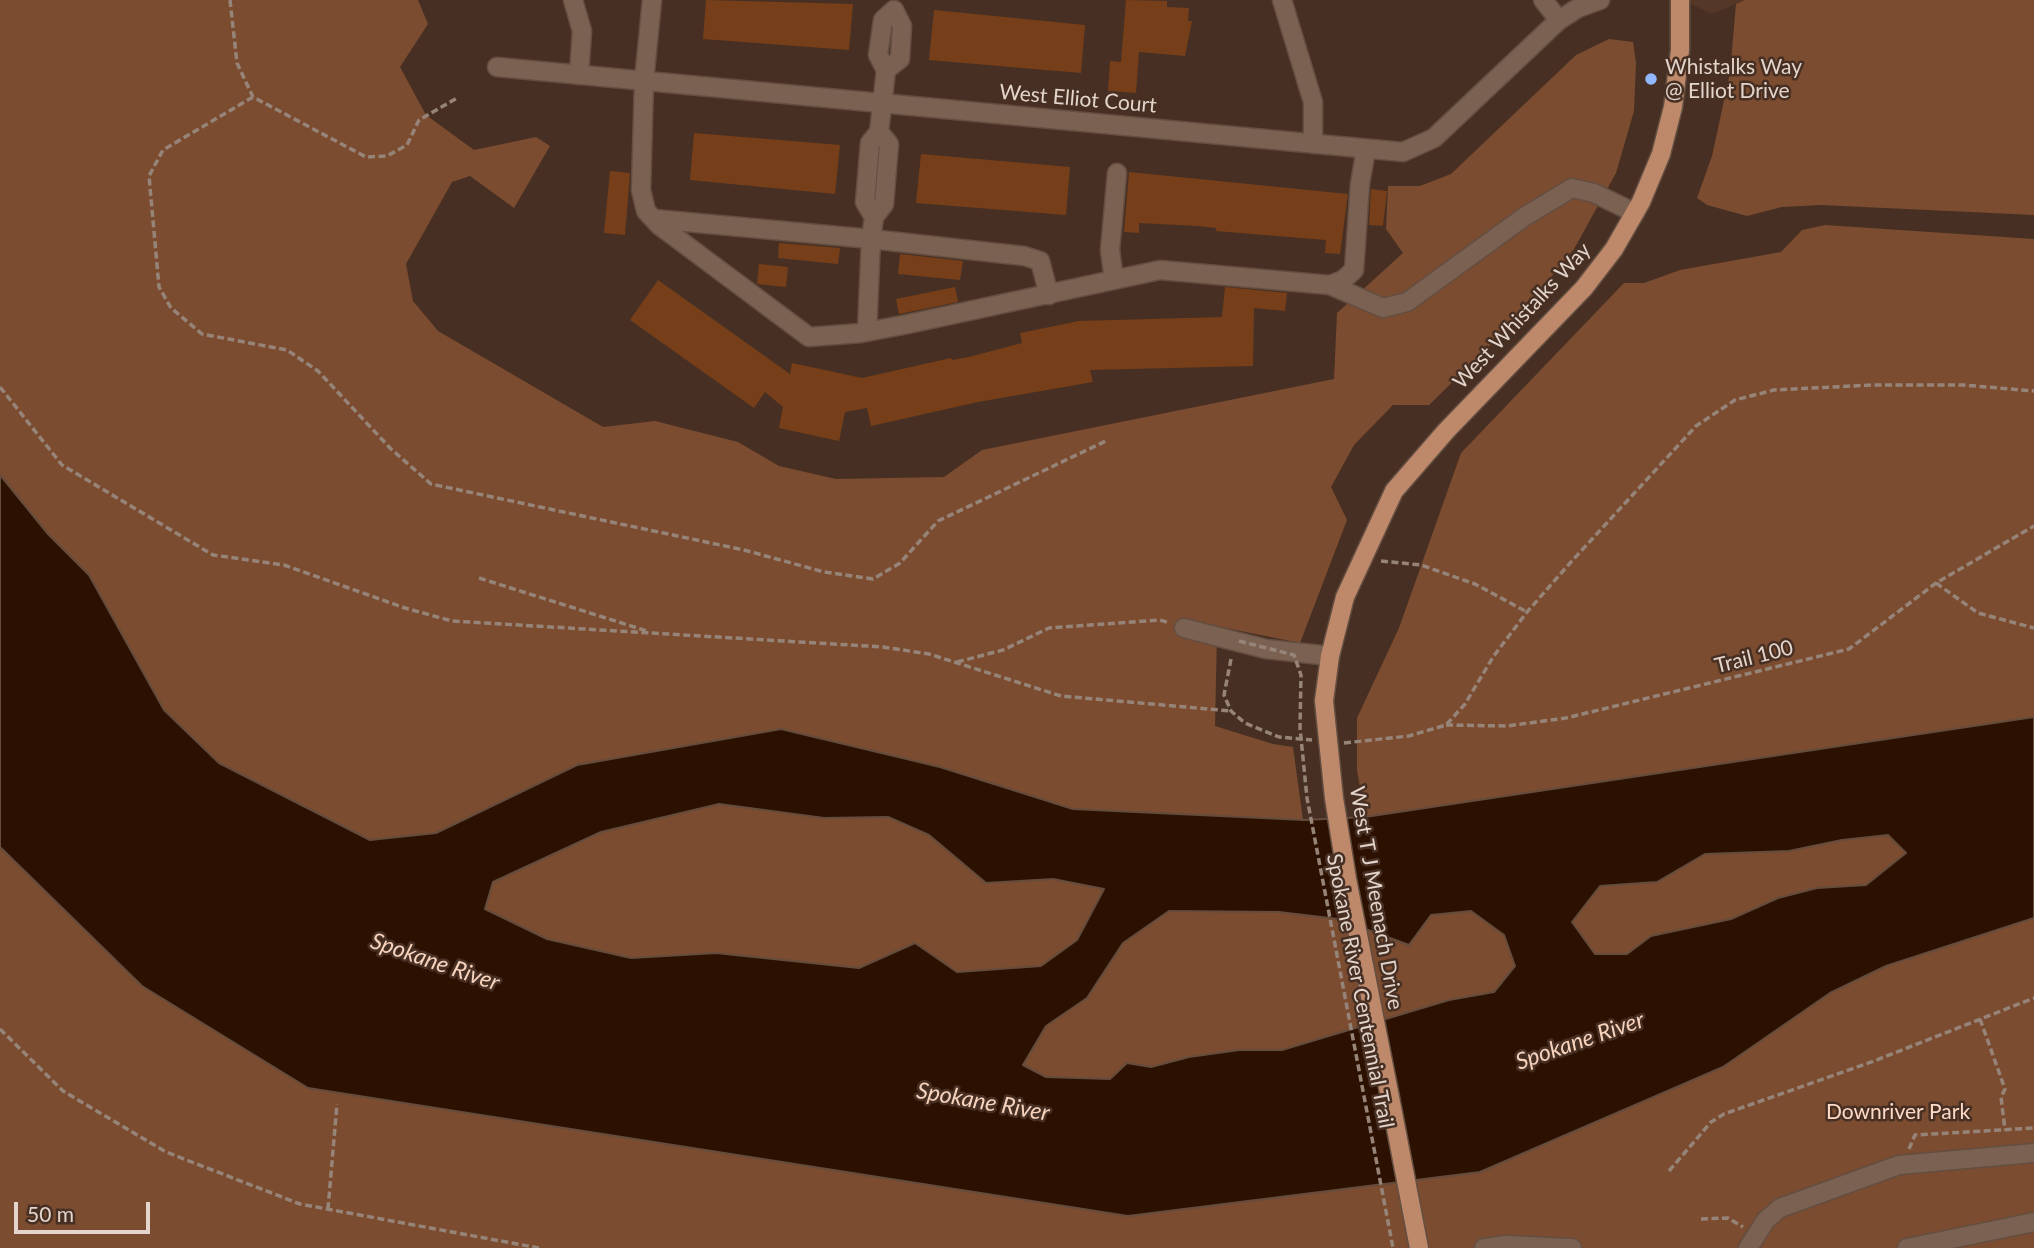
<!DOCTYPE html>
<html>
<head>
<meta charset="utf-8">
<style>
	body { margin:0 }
	#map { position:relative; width:2034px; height:1248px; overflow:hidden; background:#473023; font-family:Lato,sans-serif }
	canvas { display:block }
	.scale { position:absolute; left:14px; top:1202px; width:136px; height:32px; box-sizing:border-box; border:4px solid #e3d4cc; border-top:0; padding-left:9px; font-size:21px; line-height:24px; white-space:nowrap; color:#e3d4cc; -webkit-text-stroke:5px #473023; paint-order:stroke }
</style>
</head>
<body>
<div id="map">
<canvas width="2034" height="1248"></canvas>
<div class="scale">50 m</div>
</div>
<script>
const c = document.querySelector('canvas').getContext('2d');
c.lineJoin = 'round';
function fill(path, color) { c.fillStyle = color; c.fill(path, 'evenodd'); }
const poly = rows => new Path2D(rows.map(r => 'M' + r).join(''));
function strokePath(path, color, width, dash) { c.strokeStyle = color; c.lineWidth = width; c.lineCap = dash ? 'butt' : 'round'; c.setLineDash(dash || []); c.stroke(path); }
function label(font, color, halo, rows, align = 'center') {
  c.font = font + ' Lato,sans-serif'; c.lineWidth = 5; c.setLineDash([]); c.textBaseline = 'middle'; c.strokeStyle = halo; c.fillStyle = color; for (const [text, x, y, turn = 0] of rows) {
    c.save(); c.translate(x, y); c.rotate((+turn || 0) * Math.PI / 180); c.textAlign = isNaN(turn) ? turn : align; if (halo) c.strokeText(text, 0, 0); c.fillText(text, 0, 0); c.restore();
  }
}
fill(poly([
	[1689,0,1745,0,1712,14,1689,3]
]), '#543726');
fill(poly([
	[0,0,418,0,428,24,400,67,426,115,474,150,536,137,550,146,514,208,470,176,452,182,406,264,413,301,438,331,603,427,655,421,738,442,779,466,836,479,944,477,982,450,1334,379,1337,313,1403,253,1386,229,1388,186,1420,186,1451,174,1576,55,1609,39,1633,42,1636,63,1634,111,1616,173,1574,249,1513,323,1429,405,1393,405,1354,445,1331,487,1347,520,1300,643,1221,627,1217,631,1215,726,1273,744,1293,747,1303,820,1073,809,940,767,781,729,577,765,436,833,370,840,219,763,164,710,89,575,48,534,0,475],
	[1745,0,2034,0,2034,215,1821,205,1782,207,1747,216,1707,205,1697,198,1712,156,1730,73,1736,4],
	[1825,225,2034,239,2034,717,1365,817,1357,770,1357,718,1399,628,1461,453,1624,283,1644,283,1680,270,1781,252,1802,230],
	[719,804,824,818,888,817,929,835,986,883,1053,879,1104,888,1077,940,1041,966,957,972,915,943,859,968,716,953,631,958,547,939,485,910,493,882,601,832],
	[1888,835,1907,853,1866,885,1817,888,1778,898,1731,919,1651,936,1627,954,1595,954,1572,921,1600,886,1657,882,1705,854],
	[0,847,142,986,1128,1216,1480,1172,1723,1067,1830,993,1886,966,2034,918,2034,1248,0,1248],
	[1169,911,1279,912,1338,919,1409,944,1431,914,1471,911,1504,935,1515,966,1494,992,1449,1000,1282,1050,1239,1050,1189,1057,1151,1067,1127,1063,1110,1079,1046,1077,1022,1064,1046,1026,1087,998,1123,943]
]), '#7b4c30');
const water = poly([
	[0,475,48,534,89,575,164,710,219,763,370,840,436,833,577,765,781,729,940,767,1073,809,1304,820,1365,817,2034,717,2034,918,1886,966,1830,993,1723,1067,1480,1172,1128,1216,308,1088,142,986,0,847,0,475],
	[719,804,824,818,888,817,929,835,986,883,1053,879,1104,889,1077,940,1041,966,957,972,915,943,859,968,716,953,631,958,547,939,485,909,493,882,601,832,719,804],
	[1888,835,1906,853,1866,885,1817,888,1778,898,1731,919,1651,936,1627,954,1595,954,1572,922,1600,886,1657,882,1705,854,1789,851,1842,840,1888,835],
	[1169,911,1279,912,1338,919,1409,945,1431,915,1471,911,1504,935,1515,966,1494,992,1449,1000,1282,1050,1239,1050,1189,1057,1151,1067,1127,1063,1110,1079,1046,1077,1023,1065,1046,1026,1087,998,1123,943,1169,911]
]);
fill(water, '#2d1100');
strokePath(water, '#644c3d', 2);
fill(poly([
	[706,0,853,4,849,50,703,39],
	[1126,0,1167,1,1167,7,1189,8,1188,21,1192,21,1185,56,1139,52,1136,93,1108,91,1110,61,1121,62],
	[934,10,1085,25,1081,73,929,60],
	[694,133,840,145,835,194,690,180],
	[921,154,1070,167,1066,215,916,203],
	[610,171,630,173,625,235,604,233],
	[1129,172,1348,194,1340,254,1325,253,1326,240,1216,231,1216,228,1198,226,1139,223,1139,233,1124,232],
	[1371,189,1387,191,1383,226,1369,225],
	[779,243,840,248,838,264,778,258],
	[900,254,963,261,960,280,898,274],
	[759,264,788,267,786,287,757,284],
	[658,280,790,374,792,363,862,378,951,358,952,360,969,357,1022,343,1020,333,1079,321,1222,317,1225,287,1287,293,1285,311,1254,308,1253,366,1090,370,1093,382,978,402,871,426,867,408,845,412,839,441,779,428,783,407,765,392,754,408,630,320],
	[955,287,958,302,899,314,896,299]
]), '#763f19');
const minor = poly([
	[573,0,582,31,579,75],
	[652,0,644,81,641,190,646,211,659,225,809,337,861,333,908,324,1160,270,1330,285,1343,280,1354,270,1360,184,1366,149],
	[1282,0,1313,102,1313,144],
	[1543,0,1559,20],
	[497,67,1403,152,1434,138,1559,20,1578,8,1600,0],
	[874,217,865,202,870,143,879,132,886,70,878,55,883,20,894,10,902,26,900,59,886,70],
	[654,219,871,239,874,217,884,204,889,144,879,132],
	[1114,280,1110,250,1117,173],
	[1330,285,1383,308,1407,302,1524,217,1572,188,1594,193,1635,213],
	[867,332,871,239,1024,256,1040,261,1049,295],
	[1184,628,1266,649,1330,656],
	[1484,1248,1506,1245,1572,1248],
	[1748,1248,1766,1220,1780,1208,1899,1165,2034,1153],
	[1907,1248,2034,1222]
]);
const major = poly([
	[1324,701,1330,656,1345,597,1394,491,1446,431,1584,288,1614,249,1641,202,1661,154,1673,107,1680,50,1680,0],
	[1388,1087,1419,1248]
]);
strokePath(minor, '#634e41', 21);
strokePath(major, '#634e41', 21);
strokePath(poly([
	[230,0,237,63,253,97,366,157,387,156,407,145,419,120,457,98],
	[253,97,163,150,149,176,159,287,171,308,202,334,287,350,318,371,391,449,431,484,744,550,824,572,873,579,900,563,938,521,1108,440],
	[0,387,62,465,213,555,284,565,405,608,452,621,883,647,929,654,1061,696,1231,711],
	[1381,561,1421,565,1475,584,1527,612],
	[479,578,647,631],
	[1936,583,1978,613,2034,628],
	[1231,659,1224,695,1231,711,1245,723,1279,737,1312,740],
	[957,662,1003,650,1049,628,1160,620,1170,623],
	[1446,725,1507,726,1566,718,1849,649,1936,583,2034,526],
	[1344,743,1409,736,1446,725,1465,704,1493,657,1527,612,1571,562,1696,426,1735,400,1774,390,1872,385,1963,385,2034,391],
	[1980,1019,2005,1089,2001,1097,2005,1130],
	[0,1029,63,1091,166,1152,300,1204,539,1248],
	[1909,1149,1915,1135,2034,1128],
	[1669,1171,1711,1122,1724,1114,1874,1061,2034,998],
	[328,1209,337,1104],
	[1701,1219,1728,1218,1743,1227]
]), '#978479', 3.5, [7, 3.5]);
strokePath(minor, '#7b6152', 18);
strokePath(major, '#be896a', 18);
const majorBridge = poly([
	[1324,701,1334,798,1347,879,1388,1087]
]);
strokePath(majorBridge, '#634e41', 21, []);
strokePath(poly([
	[1239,641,1294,655,1301,675,1300,728,1307,798,1393,1248]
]), '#978479', 3.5, [7, 3.5]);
strokePath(majorBridge, '#be896a', 18);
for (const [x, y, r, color] of [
	[1651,79,7,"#91b8fd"]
]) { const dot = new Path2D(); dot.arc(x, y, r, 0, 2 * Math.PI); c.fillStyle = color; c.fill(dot); strokePath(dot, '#473023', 2.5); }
label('21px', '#e3d4cc', '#473023', [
	["Whistalks Way",1665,67],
	["@ Elliot Drive",1665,91]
], 'left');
label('21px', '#e3d4cc', '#473023', [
	["West Elliot Court",1078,99,5],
	["West Whistalks Way",1522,316,-47],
	["Trail 100",1754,657,-14],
	["West T J Meenach Drive",1376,898,80],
	["Spokane River Centennial Trail",1360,991,79]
]);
label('21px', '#fedac6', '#473023', [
	["Downriver Park",1898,1112]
]);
label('italic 23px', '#f7d3be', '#473023', [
	["Spokane River",435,962,19],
	["Spokane River",1580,1041,-19],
	["Spokane River",983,1102,10]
]);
</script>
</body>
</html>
